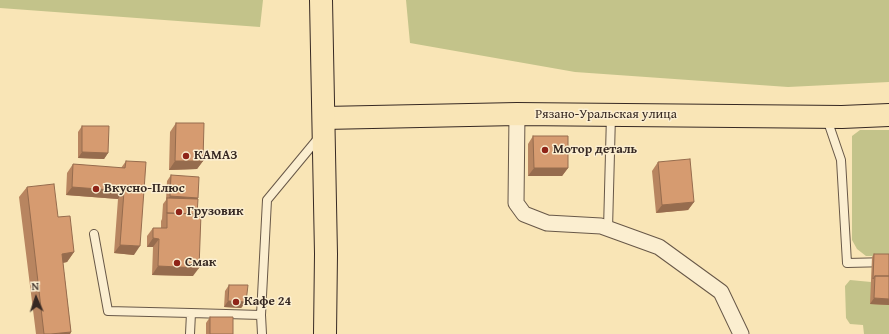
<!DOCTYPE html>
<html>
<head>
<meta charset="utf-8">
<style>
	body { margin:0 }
	#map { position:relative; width:889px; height:334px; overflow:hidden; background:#f9e5b6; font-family:"Gentium Book Plus",serif }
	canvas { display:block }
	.north { position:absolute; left:16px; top:278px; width:40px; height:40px; -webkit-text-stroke:3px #fbeed0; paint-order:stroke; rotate:357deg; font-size:11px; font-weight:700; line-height:16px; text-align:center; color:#372923 }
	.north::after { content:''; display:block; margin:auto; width:14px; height:18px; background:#372923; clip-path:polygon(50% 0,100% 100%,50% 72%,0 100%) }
</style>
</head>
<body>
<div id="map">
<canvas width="889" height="334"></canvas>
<div class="north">N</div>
</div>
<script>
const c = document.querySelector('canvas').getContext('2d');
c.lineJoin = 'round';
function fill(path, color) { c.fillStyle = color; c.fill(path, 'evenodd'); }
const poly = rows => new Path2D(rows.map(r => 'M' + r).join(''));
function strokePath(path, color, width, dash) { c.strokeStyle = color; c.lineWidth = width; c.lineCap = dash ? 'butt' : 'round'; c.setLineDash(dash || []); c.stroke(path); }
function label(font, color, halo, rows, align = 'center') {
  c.font = font + ' "Gentium Book Plus",serif'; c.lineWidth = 3; c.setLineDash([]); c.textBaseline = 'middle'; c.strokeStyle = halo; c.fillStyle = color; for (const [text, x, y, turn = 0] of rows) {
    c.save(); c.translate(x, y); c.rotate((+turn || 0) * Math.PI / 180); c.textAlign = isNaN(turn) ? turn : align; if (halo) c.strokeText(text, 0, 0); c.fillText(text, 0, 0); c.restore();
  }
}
fill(poly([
	[0,0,263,0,260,27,0,8],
	[406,0,889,0,889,82,788,87,575,72,410,43],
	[860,130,889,130,889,256,866,256,857,249,852,240,852,136],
	[850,280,871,282,889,305,889,334,864,334,863,325,850,324,846,318,845,286]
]), '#c3c38a');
const service = poly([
	[827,119,841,160,847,263,889,262],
	[608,229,611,115],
	[94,234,108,311,191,313,190,334],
	[191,313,261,315],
	[262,334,261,315,267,200,320,136]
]);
const minor = poly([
	[517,114,516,203,524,214,547,223,601,226,659,247,721,292,741,334]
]);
const primary = poly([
	[324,118,517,114,842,117,889,115]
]);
const trunk = poly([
	[321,0,326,254,325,334]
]);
strokePath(service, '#685848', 10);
strokePath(minor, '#685848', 17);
strokePath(primary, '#372923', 24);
strokePath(trunk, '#372923', 24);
strokePath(service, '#fbeed0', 8);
strokePath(minor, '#fbeed0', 15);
strokePath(primary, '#f9e5b6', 22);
strokePath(trunk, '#f9e5b6', 22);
fill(poly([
	[176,123,203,161,197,169,169,170,170,132],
	[82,126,108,153,104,159,78,158,78,132],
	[533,136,568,168,562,176,528,176,528,144],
	[126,161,134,255,114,253,118,199,66,195,67,173,73,164,121,168],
	[658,162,694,202,688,210,656,213,652,171],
	[171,175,198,198,197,199,193,276,152,275,153,247,147,247,147,236,153,228,161,228,161,221,162,219,163,204,166,200,167,181],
	[27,187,58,217,74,252,67,262,63,263,71,332,70,334,36,334,19,197],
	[874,254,889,254,889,305,870,304,872,257],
	[229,285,246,302,241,308,224,307,225,291],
	[210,317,233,334,206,334,206,323]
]), '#b88560');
fill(poly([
	[82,152,108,153,104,159,78,158],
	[175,161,203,161,197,169,169,170],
	[534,168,568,168,562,176,528,176],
	[72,187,124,191,118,199,66,195],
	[170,196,198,198,194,204,167,200],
	[694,202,688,210,656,213,662,205],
	[153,238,159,239,153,247,147,247],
	[120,245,140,246,134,255,114,253],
	[74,252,67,262,55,264,62,254],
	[158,266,199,268,193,276,152,275],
	[874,298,889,299,889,305,870,304],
	[228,301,246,302,241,308,224,307],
	[71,332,70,334,51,334]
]), '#966c4e');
const building = poly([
	[176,123,204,123,203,161,175,161,176,123],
	[82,126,109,126,108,153,82,152,82,126],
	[533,136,568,136,568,168,534,168,533,136],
	[690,159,694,202,662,205,658,162,690,159],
	[126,161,146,162,140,246,120,245,124,191,72,187,73,164,125,168,126,161],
	[171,175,199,177,198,198,170,196,171,175],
	[54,184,58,217,70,216,74,252,62,254,71,332,51,334,44,334,27,187,54,184],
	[167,198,198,199,197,214,167,213,167,198],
	[167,213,201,214,199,268,158,266,159,239,153,238,153,228,167,228,167,213],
	[874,254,889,254,889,276,875,276,873,279,874,254],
	[875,276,889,276,889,299,874,298,875,276],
	[229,285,248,285,246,302,228,301,229,285],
	[210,317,233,317,233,334,210,334,210,317]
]);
fill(building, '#d69b70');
strokePath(building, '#966c4e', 1);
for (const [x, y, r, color] of [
	[545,150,4,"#8f2418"],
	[186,156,4,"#8f2418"],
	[96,189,4,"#8f2418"],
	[179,212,4,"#8f2418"],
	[177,263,4,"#8f2418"],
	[236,302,4,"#8f2418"]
]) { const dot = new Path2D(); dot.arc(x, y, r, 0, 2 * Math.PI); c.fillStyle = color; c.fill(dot); strokePath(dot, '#fbeed0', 1.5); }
label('13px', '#372923', '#fbeed0', [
	["Рязано-Уральская улица",606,115]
]);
label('bold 13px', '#372923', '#fbeed0', [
	["Мотор деталь",553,150],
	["КАМАЗ",194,156],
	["Вкусно-Плюс",104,189],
	["Грузовик",187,212],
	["Смак",185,263],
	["Кафе 24",244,302]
], 'left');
</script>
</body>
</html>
